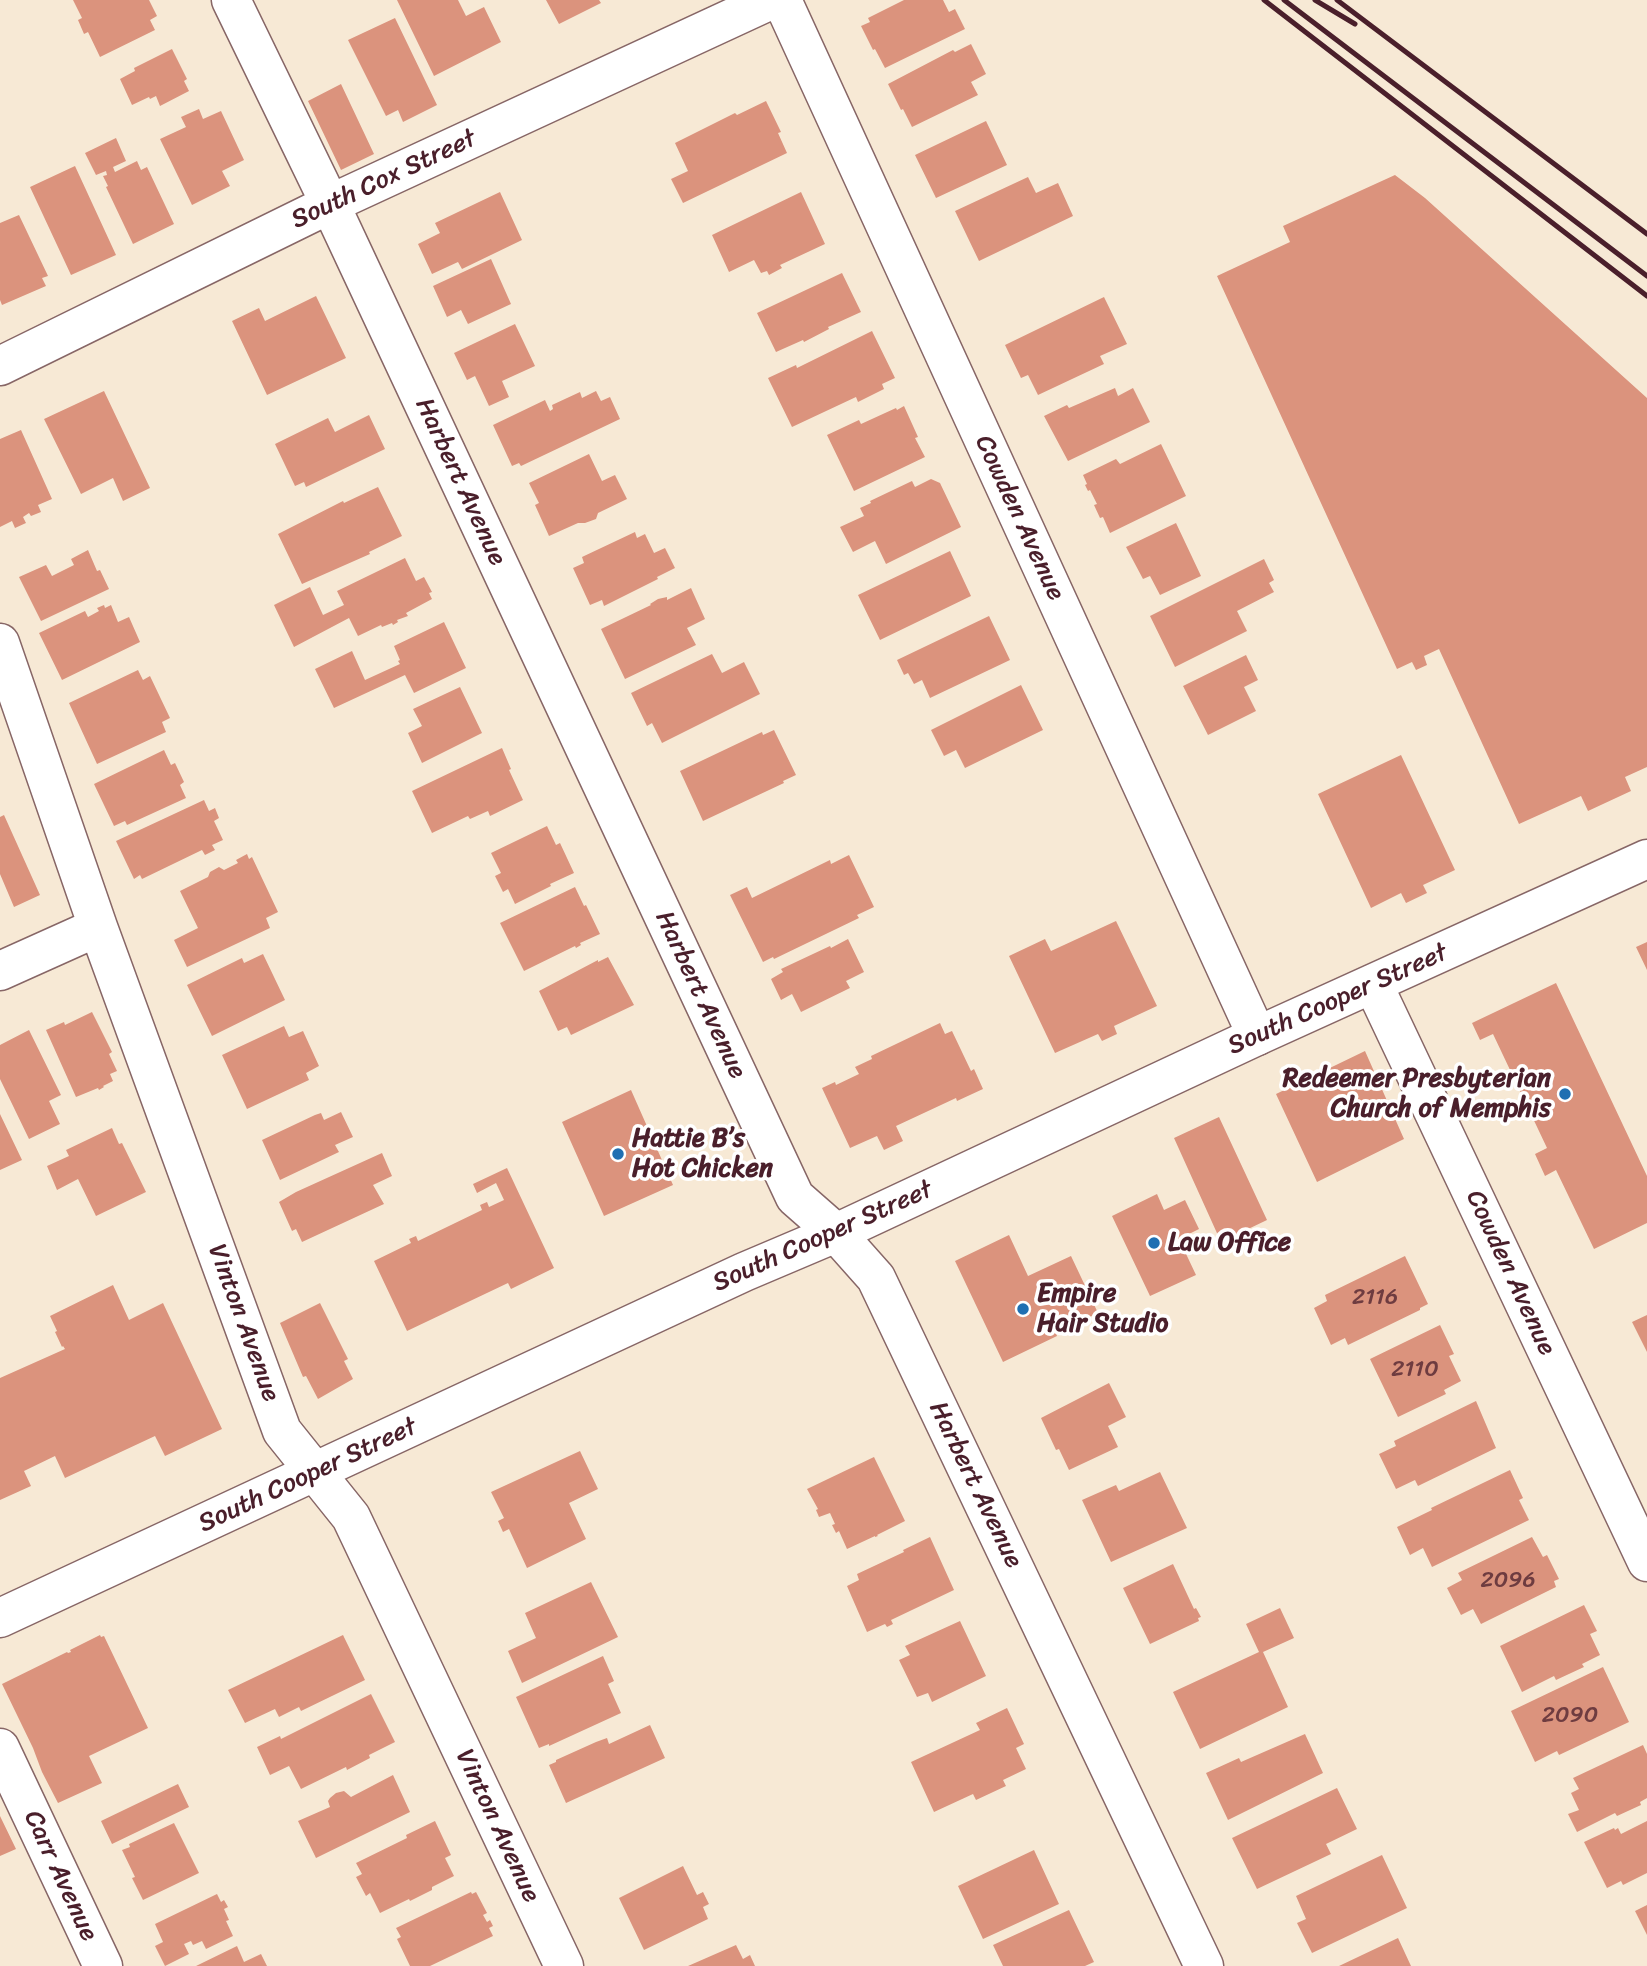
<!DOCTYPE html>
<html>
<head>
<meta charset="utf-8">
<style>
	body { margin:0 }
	canvas { display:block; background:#f7e9d5 }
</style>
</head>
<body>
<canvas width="1647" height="1966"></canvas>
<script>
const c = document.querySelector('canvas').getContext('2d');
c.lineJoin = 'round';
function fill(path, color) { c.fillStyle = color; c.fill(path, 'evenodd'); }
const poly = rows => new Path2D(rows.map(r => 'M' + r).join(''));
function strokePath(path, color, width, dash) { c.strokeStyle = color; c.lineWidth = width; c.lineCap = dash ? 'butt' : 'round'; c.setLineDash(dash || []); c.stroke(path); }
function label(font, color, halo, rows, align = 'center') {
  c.font = font + ' Sriracha,sans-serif'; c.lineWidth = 7; c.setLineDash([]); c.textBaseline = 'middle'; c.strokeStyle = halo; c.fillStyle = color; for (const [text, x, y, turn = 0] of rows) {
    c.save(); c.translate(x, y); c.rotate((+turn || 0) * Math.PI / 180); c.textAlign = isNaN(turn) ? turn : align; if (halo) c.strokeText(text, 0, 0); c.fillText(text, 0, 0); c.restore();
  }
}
fill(poly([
	[73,0,149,0,157,16,150,20,155,30,100,57,88,32,84,34,78,20,82,18],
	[397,0,458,0,466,16,484,7,501,42,434,76],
	[546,0,599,0,601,3,559,24],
	[904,0,943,0,949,12,955,9,965,29,885,68,875,49,873,50,861,26,870,22,868,18],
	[395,18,437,105,403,122,398,110,386,116,348,40],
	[971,44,986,74,971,82,978,95,912,127,903,109,901,110,888,84,953,50,955,52],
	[172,49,187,79,184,81,189,91,160,106,156,96,150,99,149,97,132,105,120,79,135,71,134,68],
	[341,84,374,154,341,170,308,101],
	[766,101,781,132,778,133,787,153,683,203,671,179,688,171,675,143,735,113,737,115],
	[199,109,203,119,221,111,244,160,222,171,230,186,192,205,160,139,186,127,181,117],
	[986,121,1007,165,936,198,915,155],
	[116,138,126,161,113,167,115,172,137,161,141,170,147,167,174,224,133,244,106,187,108,186,103,176,107,175,106,171,96,175,85,153],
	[75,166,116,255,71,275,30,187],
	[1395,175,1425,198,1647,398,1647,767,1625,777,1631,791,1588,811,1581,796,1519,824,1439,649,1424,656,1427,665,1416,670,1412,662,1397,669,1217,276,1290,242,1283,226],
	[1028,177,1036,193,1058,183,1073,216,979,261,955,211],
	[500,192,522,240,462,269,458,262,432,274,418,244,440,233,435,223],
	[801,192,825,244,780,265,782,268,769,275,767,271,761,273,754,260,729,272,712,235],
	[19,215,48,276,42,278,46,286,2,305,0,300,0,223],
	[491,259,511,304,468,324,461,310,447,317,433,286],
	[842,273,861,312,828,327,829,329,804,342,803,340,776,352,757,313],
	[316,296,346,358,267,395,232,321,259,308,265,321],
	[1104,297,1127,344,1100,356,1104,364,1038,395,1028,375,1021,378,1005,345],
	[515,324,535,366,502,381,509,397,489,406,475,376,467,380,454,353],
	[872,331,895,378,882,384,884,389,858,402,856,397,792,427,768,378,796,365,797,368],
	[1115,388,1118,396,1133,388,1150,422,1068,461,1044,416,1067,405,1069,408],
	[104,391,150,488,123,501,113,478,81,494,44,419],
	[596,391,601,401,610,397,620,419,521,466,519,463,512,466,493,425,545,400,550,411,553,409,552,405,580,392,582,398],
	[904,406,918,437,915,438,925,457,854,491,827,435,859,420,861,424,896,408,897,410],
	[369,415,385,449,306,487,304,482,295,486,275,444,328,418,335,432],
	[21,430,52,499,38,505,41,512,31,516,29,513,23,517,26,523,15,528,12,521,0,527,0,439],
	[1161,444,1186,496,1110,533,1103,517,1100,518,1094,505,1097,504,1090,490,1088,491,1085,485,1087,484,1083,475,1116,459,1120,464],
	[589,454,602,481,615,475,627,499,598,513,596,519,585,523,578,523,549,536,535,505,539,503,529,483],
	[931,479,940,483,961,527,886,564,875,541,853,552,840,527,864,516,860,508,871,503,870,501,912,481,915,487],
	[378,487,402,536,369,552,370,554,302,584,278,534,343,501,344,503],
	[1176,523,1201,576,1160,595,1150,576,1143,579,1126,547],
	[635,532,637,538,645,534,654,553,665,548,675,568,657,577,658,579,604,606,602,600,590,605,573,568,584,563,582,557],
	[88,550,97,571,100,570,109,589,41,621,19,577,46,565,52,576,74,565,71,559],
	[950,551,971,596,880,640,858,595],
	[405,558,416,581,424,577,432,592,429,593,432,599,406,613,408,616,397,620,398,622,393,625,392,623,382,627,381,625,358,636,349,618,294,647,274,605,310,587,323,615,344,605,337,591],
	[1264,559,1274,580,1269,583,1274,592,1237,611,1247,631,1175,667,1150,616],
	[691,588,705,619,687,628,696,645,625,679,601,629,651,605,650,604,658,599,667,597,667,600],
	[104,605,105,608,111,605,118,622,129,617,140,642,62,680,39,633,85,611,88,617,99,611,97,608],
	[989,616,1010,660,930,698,922,680,914,684,908,673,904,675,897,660],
	[444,622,466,668,414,693,405,675,334,708,315,669,352,651,365,680,400,664,398,661,400,660,394,646],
	[712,654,722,673,744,662,760,694,662,743,652,723,647,726,631,693],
	[1246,655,1258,680,1244,687,1256,711,1208,735,1183,686],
	[138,670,143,680,150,676,170,718,162,722,166,732,97,764,69,703],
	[1021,685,1043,730,965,768,956,750,944,756,931,730],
	[460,687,482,733,422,763,408,733,422,726,413,709],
	[774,730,796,775,783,781,784,783,703,821,680,771,762,732,763,735],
	[502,748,511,769,509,770,523,800,490,816,488,811,470,819,468,816,432,833,412,791],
	[164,750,171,765,175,763,184,782,180,785,186,798,127,825,125,821,114,826,94,784],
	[1401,755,1455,870,1423,885,1427,893,1406,903,1401,893,1371,908,1318,794],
	[204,800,209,811,215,808,219,818,214,821,223,840,212,845,215,850,205,855,202,850,142,879,140,875,134,879,116,841],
	[4,815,40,895,14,907,0,874,0,817],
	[547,826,556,845,560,843,574,873,550,884,551,886,515,904,508,889,503,892,495,876,501,873,491,853],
	[247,854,249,859,252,857,278,912,266,918,270,928,187,967,174,940,198,928,180,891,208,877,210,872,219,867,224,870,238,863,236,860],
	[849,855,874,907,857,915,859,918,774,959,773,957,763,962,730,895,747,887,752,898,830,860,831,864],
	[575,887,584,906,586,905,600,934,580,943,581,945,576,948,575,946,524,971,500,923],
	[1116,921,1157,1006,1114,1026,1117,1034,1102,1041,1098,1034,1055,1053,1009,956,1045,939,1051,951],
	[848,939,864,972,846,981,850,988,801,1012,792,994,781,1000,771,979,783,972,781,969,830,946,831,948],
	[1647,942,1647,970,1636,947],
	[263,954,285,1000,212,1036,187,985,242,958,244,963],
	[608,957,634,1005,571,1035,567,1027,558,1031,539,991,598,960,598,962],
	[1556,983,1647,1176,1647,1223,1594,1249,1556,1170,1545,1176,1535,1154,1547,1148,1493,1034,1480,1040,1472,1023],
	[92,1012,112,1052,109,1054,117,1071,110,1074,113,1081,103,1086,104,1087,99,1090,98,1088,76,1097,46,1030,64,1022,65,1025],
	[940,1023,945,1034,952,1031,971,1071,974,1069,983,1089,957,1101,956,1098,896,1126,903,1141,884,1150,877,1136,850,1148,822,1088,835,1082,836,1085,859,1074,855,1067,872,1059,871,1056],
	[284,1026,289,1037,303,1031,319,1066,306,1073,309,1080,247,1109,222,1055],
	[29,1030,61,1095,49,1101,60,1124,29,1139,0,1079,0,1045],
	[1365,1051,1404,1139,1317,1182,1276,1094],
	[631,1090,673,1185,604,1216,562,1122],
	[341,1112,353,1137,335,1145,339,1152,280,1180,262,1140,315,1115,321,1113,324,1120],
	[0,1114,22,1160,0,1170],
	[1219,1117,1267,1220,1221,1242,1174,1138],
	[112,1128,119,1144,122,1143,146,1192,96,1216,78,1179,57,1190,47,1166,69,1156,66,1150],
	[382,1153,392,1176,373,1185,384,1204,302,1242,296,1229,292,1231,279,1202,296,1192],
	[507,1168,554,1268,511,1289,508,1283,407,1331,374,1261,411,1243,409,1239,416,1236,418,1241,482,1210,480,1205,487,1202,489,1207,504,1200,496,1183,477,1193,473,1184],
	[1157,1194,1164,1210,1185,1200,1199,1229,1179,1239,1196,1275,1150,1296,1112,1216],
	[1009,1235,1028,1276,1071,1256,1098,1313,1056,1333,1057,1336,1003,1362,955,1261],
	[1405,1256,1428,1304,1420,1308,1420,1310,1348,1345,1345,1338,1331,1345,1314,1308,1327,1301,1325,1295],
	[113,1285,129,1320,163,1303,222,1429,165,1456,155,1436,65,1478,55,1456,24,1471,31,1486,0,1500,0,1378,65,1349,63,1346,62,1347,55,1332,57,1331,50,1316],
	[320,1303,348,1359,344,1361,353,1379,318,1399,306,1376,303,1377,280,1323],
	[1647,1315,1647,1352,1632,1322],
	[1440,1325,1454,1354,1449,1356,1461,1381,1444,1390,1446,1394,1398,1417,1370,1359],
	[1109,1383,1126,1417,1108,1426,1118,1447,1069,1470,1059,1449,1056,1450,1041,1418],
	[1476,1401,1496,1448,1418,1486,1415,1480,1396,1489,1379,1454,1396,1446,1394,1441],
	[580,1451,598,1489,569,1503,586,1539,527,1568,509,1529,503,1532,498,1521,504,1518,491,1492],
	[874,1457,905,1521,877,1535,878,1536,875,1537,875,1536,847,1549,839,1531,836,1533,832,1525,835,1524,830,1513,819,1517,816,1510,818,1509,807,1489],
	[1510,1470,1523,1498,1519,1500,1529,1520,1432,1567,1423,1548,1410,1555,1397,1527,1432,1510,1431,1508],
	[1160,1472,1187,1528,1111,1562,1082,1500,1116,1485,1119,1491],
	[930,1537,954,1590,891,1620,893,1624,887,1627,885,1624,867,1632,847,1586,859,1580,857,1574,904,1552,903,1550],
	[1532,1537,1543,1557,1547,1555,1559,1579,1554,1581,1556,1587,1481,1624,1473,1609,1461,1615,1447,1588,1462,1580,1458,1573],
	[1173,1564,1194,1609,1196,1608,1201,1617,1198,1618,1199,1621,1150,1644,1123,1588],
	[591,1582,618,1637,522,1683,508,1651,536,1638,525,1613],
	[1584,1605,1597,1631,1590,1634,1600,1655,1582,1664,1584,1667,1556,1680,1554,1676,1522,1692,1500,1646],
	[1280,1608,1294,1638,1263,1652,1288,1707,1200,1749,1173,1692,1259,1652,1246,1624],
	[960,1621,986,1676,932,1702,928,1693,917,1697,899,1660,910,1655,905,1646],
	[100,1635,101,1637,104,1636,148,1728,89,1756,102,1783,58,1803,42,1772,33,1748,2,1684,67,1652,68,1653,71,1652,70,1650],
	[343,1635,365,1680,301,1711,299,1707,279,1717,275,1709,245,1723,228,1690],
	[603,1656,614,1681,608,1684,621,1713,549,1746,549,1744,539,1748,516,1697],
	[1603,1667,1629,1722,1559,1755,1557,1751,1535,1762,1511,1711],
	[371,1694,395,1742,369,1755,370,1758,347,1770,346,1767,301,1789,289,1766,270,1775,257,1747,280,1736,281,1739],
	[1007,1708,1024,1744,1016,1748,1026,1769,1003,1780,1006,1786,976,1800,973,1794,934,1812,911,1762,980,1730,976,1723],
	[650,1725,665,1758,566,1803,549,1765,556,1762,556,1760,596,1742,607,1738,609,1744],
	[1305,1734,1323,1773,1228,1820,1206,1773,1239,1758,1241,1762],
	[1643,1745,1647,1754,1647,1798,1640,1802,1641,1805,1617,1816,1615,1813,1577,1832,1568,1814,1579,1810,1571,1793,1579,1789,1573,1778],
	[393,1775,410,1812,316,1858,298,1821,330,1807,328,1801,330,1798,336,1793,344,1791,351,1797],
	[178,1784,189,1807,112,1844,101,1821],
	[1337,1788,1357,1829,1326,1844,1331,1854,1257,1889,1232,1838],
	[0,1816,16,1849,0,1856],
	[435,1821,451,1855,445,1858,454,1876,432,1887,432,1890,410,1901,409,1899,380,1913,370,1893,366,1896,356,1877,362,1874,356,1863,407,1838,406,1835],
	[1647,1821,1647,1873,1623,1885,1621,1881,1607,1888,1584,1842,1614,1828,1615,1830,1618,1828,1621,1834],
	[174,1823,199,1873,143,1900,132,1878,135,1877,122,1850,130,1847,129,1844],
	[1034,1850,1059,1904,983,1939,958,1886],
	[1382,1855,1407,1908,1312,1953,1297,1923,1306,1919,1296,1896],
	[683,1866,697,1895,703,1892,709,1904,703,1907,708,1919,644,1950,619,1898],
	[471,1892,472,1894,476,1892,487,1913,483,1915,487,1922,490,1920,493,1926,489,1928,493,1936,430,1966,410,1966,397,1939,401,1937,396,1928],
	[217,1894,221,1902,224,1900,228,1907,224,1909,229,1920,226,1921,233,1936,206,1949,202,1941,193,1945,191,1941,184,1944,189,1954,165,1966,155,1946,163,1942,155,1924],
	[1647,1905,1647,1935,1635,1911],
	[1069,1910,1094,1962,1085,1966,1003,1966,993,1945],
	[1398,1938,1411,1966,1339,1966],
	[736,1945,743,1959,750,1955,755,1966,688,1966],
	[237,1946,244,1962,261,1954,267,1966,196,1966]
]), '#db937d');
const minor = poly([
	[231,0,330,204,795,1197,836,1233,876,1278,1204,1966],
	[782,0,1257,1036],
	[0,366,330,204,771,0],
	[0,643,98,927,282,1431,351,1517,564,1966],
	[0,971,98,927],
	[1373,984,1647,1562],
	[0,1748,103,1966]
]);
const secondary = poly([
	[0,1618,744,1272,836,1233,1257,1036,1647,859]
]);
strokePath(minor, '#876666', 41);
strokePath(secondary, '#876666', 41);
strokePath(minor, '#fff', 38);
strokePath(secondary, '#fff', 38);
strokePath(poly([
	[1264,0,1647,296],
	[1284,0,1647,276],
	[1315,0,1355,24],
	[1337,0,1647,234]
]), '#4a1f2b', 5);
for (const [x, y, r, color] of [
	[1565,1094,7,"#1f6fb2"],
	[618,1154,7,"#1f6fb2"],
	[1154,1243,7,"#1f6fb2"],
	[1023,1309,7,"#1f6fb2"]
]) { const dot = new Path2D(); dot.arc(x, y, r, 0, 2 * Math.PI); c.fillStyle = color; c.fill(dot); strokePath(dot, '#fff', 2.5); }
label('23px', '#6e3c40', null, [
	["2116",1375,1298],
	["2110",1415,1370],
	["2096",1508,1581],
	["2090",1570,1716]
]);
label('26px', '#4a1f2b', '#fff', [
	["South Cox Street",384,180,-25],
	["Harbert Avenue",460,482,65],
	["Cowden Avenue",1019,518,65],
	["Harbert Avenue",700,995,65],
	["South Cooper Street",1338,1000,-24],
	["South Cooper Street",823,1237,-24],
	["Cowden Avenue",1510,1273,65],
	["Vinton Avenue",243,1323,70],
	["South Cooper Street",308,1476,-25],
	["Harbert Avenue",975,1485,64],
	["Vinton Avenue",497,1826,65],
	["Carr Avenue",60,1876,65]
]);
label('bold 26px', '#4a1f2b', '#fff', [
	["Redeemer Presbyterian",1551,1079,"right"],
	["Church of Memphis",1551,1109,"right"],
	["Hattie B’s",632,1139],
	["Hot Chicken",632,1169],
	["Law Office",1168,1243],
	["Empire",1037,1294],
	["Hair Studio",1037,1324]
], 'left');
</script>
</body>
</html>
